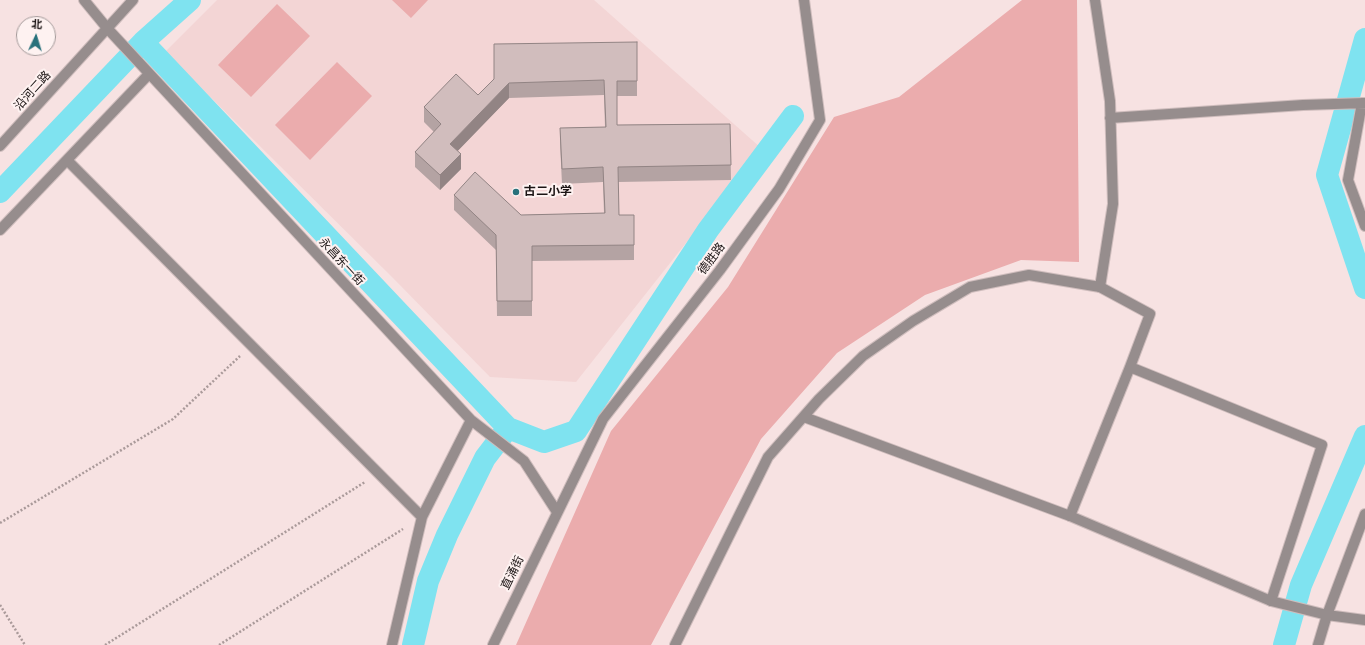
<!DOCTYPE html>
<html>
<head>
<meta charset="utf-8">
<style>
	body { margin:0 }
	#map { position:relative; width:1365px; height:645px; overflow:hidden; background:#f7e2e2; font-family:"DejaVu Sans","Noto Sans SC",sans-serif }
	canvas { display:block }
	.north { position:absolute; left:16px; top:16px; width:40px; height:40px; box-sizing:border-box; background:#fef2f1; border:1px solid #a39999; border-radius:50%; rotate:4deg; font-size:11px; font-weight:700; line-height:16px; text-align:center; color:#1b1414 }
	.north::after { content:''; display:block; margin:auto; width:14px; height:18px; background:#28717b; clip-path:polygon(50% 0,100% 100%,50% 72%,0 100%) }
</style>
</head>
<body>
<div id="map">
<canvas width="1365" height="645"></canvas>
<div class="north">北</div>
</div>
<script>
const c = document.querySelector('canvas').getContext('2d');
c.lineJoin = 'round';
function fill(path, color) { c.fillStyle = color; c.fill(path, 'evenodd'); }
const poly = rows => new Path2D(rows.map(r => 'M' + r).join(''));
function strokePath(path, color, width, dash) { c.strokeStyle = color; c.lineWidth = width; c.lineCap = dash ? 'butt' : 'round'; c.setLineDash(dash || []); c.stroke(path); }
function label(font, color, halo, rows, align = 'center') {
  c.font = font + ' "DejaVu Sans","Noto Sans SC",sans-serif'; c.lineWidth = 4; c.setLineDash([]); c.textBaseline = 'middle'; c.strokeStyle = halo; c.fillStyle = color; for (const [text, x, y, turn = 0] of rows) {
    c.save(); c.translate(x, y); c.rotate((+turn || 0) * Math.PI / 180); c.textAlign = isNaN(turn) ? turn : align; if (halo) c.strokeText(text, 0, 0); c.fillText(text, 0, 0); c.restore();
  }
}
fill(poly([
	[217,0,594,0,761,148,576,382,490,377,393,278,165,52]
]), '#f3d5d5');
fill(poly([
	[392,0,428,0,411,18],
	[1022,0,1077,0,1079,262,1021,260,925,295,837,353,761,439,651,645,516,645,611,431,728,287,834,117,899,97],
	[277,4,310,36,251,97,218,65],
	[337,62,372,96,310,160,275,125]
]), '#ebacad');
strokePath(poly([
	[1365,39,1327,175,1365,288],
	[143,42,508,428,544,442,576,431,708,230,793,116],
	[0,192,143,42,190,0],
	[413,645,428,581,447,535,485,458,508,428],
	[1284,645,1301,585,1365,436]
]), '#7fe3f0', 22);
const lane = poly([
	[1130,367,1322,445,1271,601],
	[1070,516,1130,367,1150,314,1100,287]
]);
const street = poly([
	[84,0,107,28,471,420,524,461,557,512],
	[1362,103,1348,180,1365,226],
	[1110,118,1303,105,1365,103],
	[0,146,133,0],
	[67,160,422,517],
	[0,230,149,74],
	[804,417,1070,516,1271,601,1327,615,1365,620],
	[392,645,422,517,471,420],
	[493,645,603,419,720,270,779,189,820,120,804,0],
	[675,645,768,457,819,399,863,356,913,321,970,287,1029,275,1100,287,1113,204,1110,101,1095,0],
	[1318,645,1327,615,1365,514]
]);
strokePath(lane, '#cfbdbd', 12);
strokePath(street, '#cfbdbd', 12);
strokePath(poly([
	[0,523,173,419,240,356],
	[0,605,25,645],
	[105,645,365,482],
	[219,645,403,529]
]), '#aa9a9a', 2.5, [2, 2]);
strokePath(lane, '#968d8d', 10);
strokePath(street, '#968d8d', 10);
fill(poly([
	[637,42,637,96,617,96,617,125,730,124,731,180,618,182,619,215,634,215,634,260,532,261,532,316,497,316,496,250,454,210,454,195,521,215,604,213,603,182,562,184,560,143,560,128,605,127,604,95,509,98,457,151,461,169,440,190,415,167,415,152,434,132,424,122,424,107,478,95,494,79]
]), '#b4a3a3');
fill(poly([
	[509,83,509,98,450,159,450,144],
	[461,154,461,169,440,190,440,175]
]), '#928484');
const building = poly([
	[637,42,637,81,617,81,617,125,730,124,731,165,618,167,619,215,634,215,634,245,532,246,532,301,497,301,496,235,454,195,475,172,521,215,605,213,603,167,562,169,560,128,606,127,604,80,509,83,450,144,461,154,440,175,415,152,441,124,424,107,456,74,478,95,494,79,494,44,637,42]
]);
fill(building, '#d1bdbd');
strokePath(building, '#928484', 1);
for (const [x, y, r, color] of [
	[516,192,4,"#28717b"]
]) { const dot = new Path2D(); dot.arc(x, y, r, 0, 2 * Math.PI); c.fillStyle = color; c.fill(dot); strokePath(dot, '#fef2f1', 1.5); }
label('12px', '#1b1414', '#fef2f1', [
	["沿河二路",33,91,-48],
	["德胜路",712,259,-53],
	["永昌东一街",341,262,47],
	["直涌街",513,573,-64]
]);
label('bold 12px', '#1b1414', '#fef2f1', [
	["古二小学",524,192]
], 'left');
</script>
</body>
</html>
